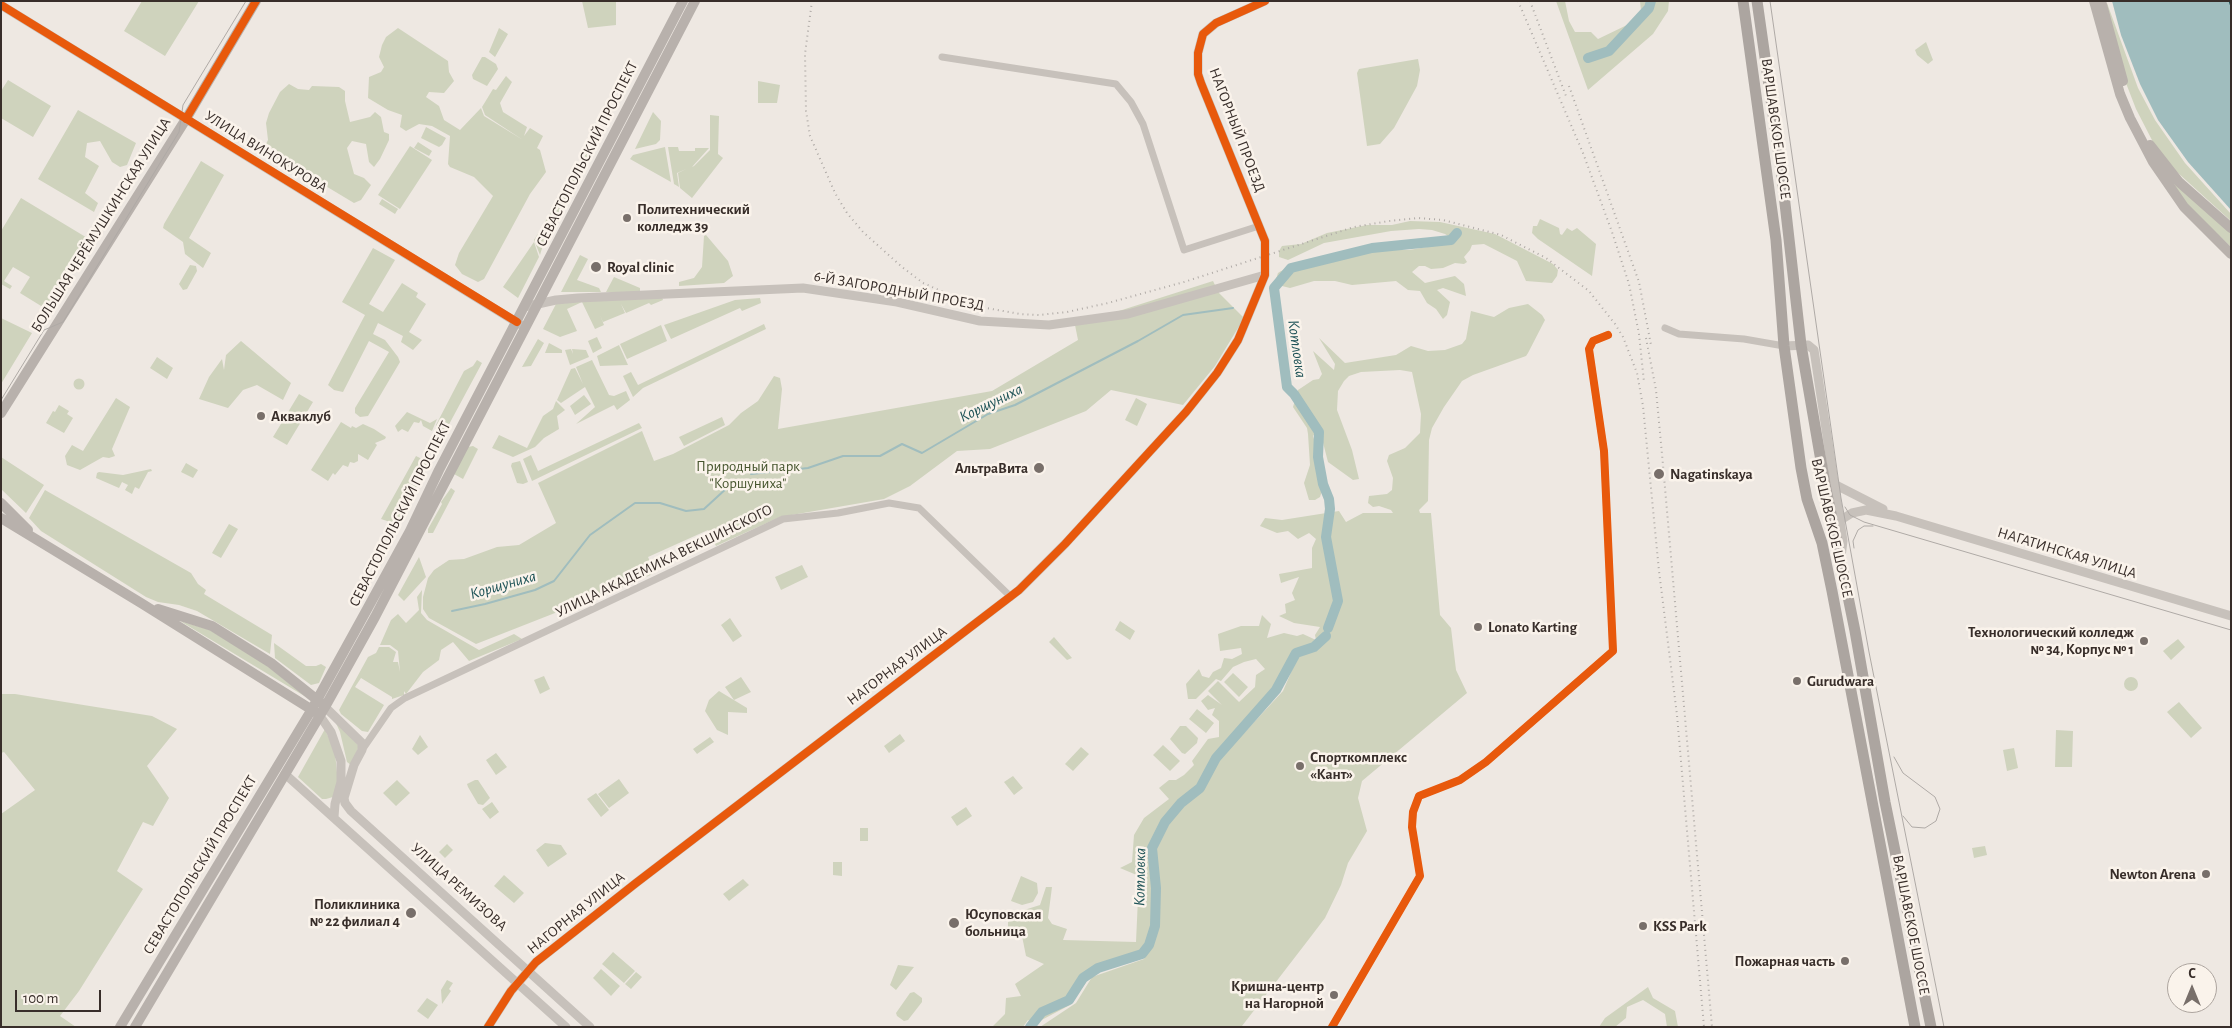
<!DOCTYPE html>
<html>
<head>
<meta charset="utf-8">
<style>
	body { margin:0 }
	#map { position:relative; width:2232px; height:1028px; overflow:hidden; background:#eee8e2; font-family:"Alegreya Sans",sans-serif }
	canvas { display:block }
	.frame { position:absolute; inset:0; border:2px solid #382e2a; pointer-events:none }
	.north { position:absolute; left:2167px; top:963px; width:50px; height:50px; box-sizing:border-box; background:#faf3eb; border:1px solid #aca49e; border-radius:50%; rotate:0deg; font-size:14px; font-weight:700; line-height:20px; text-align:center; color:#382e2a }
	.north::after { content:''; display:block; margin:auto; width:18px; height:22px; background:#786f6a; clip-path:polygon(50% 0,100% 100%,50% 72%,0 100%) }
	.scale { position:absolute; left:15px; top:990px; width:86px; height:22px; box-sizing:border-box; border:2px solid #382e2a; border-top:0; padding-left:6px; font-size:15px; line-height:18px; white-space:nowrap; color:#382e2a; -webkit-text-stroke:4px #faf3eb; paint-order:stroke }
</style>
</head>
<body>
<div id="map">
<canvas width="2232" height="1028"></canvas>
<div class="frame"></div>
<div class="north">С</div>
<div class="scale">100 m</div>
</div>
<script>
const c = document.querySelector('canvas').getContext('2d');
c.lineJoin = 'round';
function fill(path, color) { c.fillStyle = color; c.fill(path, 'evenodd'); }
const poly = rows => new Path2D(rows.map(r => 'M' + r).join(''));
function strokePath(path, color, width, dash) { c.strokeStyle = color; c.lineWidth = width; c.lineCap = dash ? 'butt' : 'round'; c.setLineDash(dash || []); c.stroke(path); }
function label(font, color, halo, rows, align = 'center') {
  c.font = font + ' "Alegreya Sans",sans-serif'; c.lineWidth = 5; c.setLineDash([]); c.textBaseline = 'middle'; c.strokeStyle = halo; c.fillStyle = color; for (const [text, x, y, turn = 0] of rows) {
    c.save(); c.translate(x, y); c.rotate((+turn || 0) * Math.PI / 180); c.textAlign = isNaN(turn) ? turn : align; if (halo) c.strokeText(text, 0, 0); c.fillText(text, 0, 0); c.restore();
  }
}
fill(poly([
	[142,1,199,1,165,56,124,31],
	[582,1,616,1,616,25,588,28],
	[1556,1,1565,1,1569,21,1575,32,1591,32,1598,39,1627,25,1641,11,1640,1,1669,1,1668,11,1653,34,1588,90],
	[2107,3,2138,88,2155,120,2185,163,2231,214,2231,221,2167,163,2154,144,2136,109,2124,78,2107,12],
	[398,28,448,61,449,72,454,81,444,93,429,92,426,97,439,106,444,120,460,130,481,108,484,116,523,140,485,115,482,107,493,89,496,90,506,76,512,82,500,103,503,112,527,127,524,136,530,128,543,136,537,148,540,150,546,172,530,194,484,279,478,282,462,274,455,265,459,253,493,196,474,177,450,167,448,164,450,136,432,126,419,124,406,131,400,127,402,115,388,110,368,98,369,77,381,72,384,67,379,57,382,45,386,37],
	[499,28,508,34,495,57,489,52],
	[1926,42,1933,60,1928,64,1917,55,1915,50],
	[482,57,485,57,496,64,498,69,487,86,473,79,472,75],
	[1418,59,1420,70,1417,86,1394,128,1380,144,1367,146,1357,73,1359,69],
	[8,80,51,106,33,137,1,118,1,91],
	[758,81,780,85,777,103,758,103],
	[289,84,298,89,309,90,312,86,339,87,345,91,345,101,350,122,370,117,375,112,381,117,384,132,389,134,389,140,380,159,374,167,369,162,366,144,352,141,347,148,354,174,364,178,371,185,361,200,354,203,309,176,287,166,264,148,268,140,266,123,269,113,280,92],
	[78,110,136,143,127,165,120,167,112,162,100,141,87,143,85,157,99,166,85,193,98,203,94,212,38,179],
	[653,112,661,121,660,140,656,144,635,149],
	[710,115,719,116,718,154,723,158,692,198,680,188,678,173,686,169,677,173,679,187,674,184,668,147,678,147,679,151,695,151,695,148,709,148,692,167,694,166,710,150],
	[426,127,446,138,442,145,439,147,421,138],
	[600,131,603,133,546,235,540,255,534,240],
	[418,142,432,151,429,156,414,148],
	[410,146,432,160,400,209,378,195],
	[665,147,671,182,630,159,633,155],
	[201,161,224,175,189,238,211,253,203,268,185,254,183,242,163,228,164,224],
	[2161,168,2231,232,2231,247,2184,202],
	[21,198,89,239,46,309,20,293,30,277,13,267,4,281,12,286,10,289,1,284,1,231],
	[382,199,398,209,395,214,379,204],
	[1540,219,1559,228,1560,234,1562,235,1567,228,1572,231,1577,228,1596,244,1592,276,1538,239,1532,233,1533,226,1537,226],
	[1410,221,1440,222,1495,234,1553,264,1558,270,1557,276,1552,283,1526,281,1517,261,1484,244,1472,245,1470,250,1464,257,1467,262,1464,264,1455,263,1443,268,1431,269,1425,266,1419,266,1412,272,1425,283,1455,276,1464,284,1466,296,1443,288,1437,290,1450,302,1447,315,1443,319,1436,309,1427,303,1420,291,1408,290,1396,281,1352,285,1335,281,1314,281,1290,288,1278,285,1276,279,1278,273,1281,271,1353,250,1409,250,1445,244,1448,236,1445,234,1432,230,1419,229,1391,231,1324,243,1288,260,1279,257,1279,251,1282,246,1301,244,1327,233,1367,225,1392,225],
	[706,235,728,261,733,276,724,283,679,286,679,282,694,278,702,267,704,236],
	[534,242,539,257,518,298,503,287],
	[373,248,395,260,369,304,383,312,402,283,418,293,416,297,426,304,409,332,422,340,413,350,401,342,403,336,378,323,373,334,385,340,398,357,400,362,368,416,360,417,355,413,355,408,389,352,369,341,343,392,334,390,328,385,365,315,342,302],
	[580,255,588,259,577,280,599,288,601,292,561,292],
	[190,265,196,266,197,271,187,289,183,290,179,284],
	[614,277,640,288,640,292,606,292],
	[1213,281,1219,293,1244,318,1215,366,1183,405,1111,390,1086,411,990,449,957,451,910,486,884,499,780,517,716,546,708,530,648,557,655,573,612,592,611,591,476,644,429,618,423,609,423,597,428,578,434,570,449,560,464,559,497,547,519,545,556,523,538,483,642,431,654,461,673,454,729,425,741,413,758,401,774,376,780,378,782,389,778,429,992,391,1078,340,1075,325],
	[662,297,663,300,651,305,649,303,626,313,621,304,625,313,603,322,600,315,604,325,595,329,582,302,567,309,577,331,560,337,543,329,556,304,581,299],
	[760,298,761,303,742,311,740,308,671,339,664,325,735,300],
	[1528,304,1542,315,1545,320,1528,353,1526,356,1473,375,1462,381,1444,407,1432,428,1429,440,1428,501,1419,510,1420,513,1431,513,1440,615,1451,628,1456,670,1467,693,1362,781,1358,798,1367,831,1348,863,1341,885,1325,918,1309,939,1242,1026,1040,1027,1076,1003,1092,977,1144,959,1147,952,1115,966,1100,969,1090,977,1070,1005,1034,1024,1028,1020,1023,1027,992,1027,1005,1014,1006,998,1021,996,1015,984,1044,964,1026,956,1022,936,1008,933,1008,922,1021,911,1040,905,1046,887,1052,887,1048,918,1052,924,1067,929,1063,940,1136,942,1139,876,1120,868,1132,862,1134,835,1144,818,1169,799,1159,788,1169,780,1176,780,1184,775,1194,765,1192,761,1208,739,1219,737,1219,721,1212,715,1215,708,1208,710,1201,701,1208,695,1222,705,1208,691,1218,681,1239,702,1255,687,1256,675,1265,669,1256,659,1244,662,1233,667,1221,681,1216,679,1196,699,1188,699,1186,684,1199,669,1202,676,1209,678,1213,672,1221,668,1224,658,1232,659,1242,654,1241,648,1220,651,1218,634,1241,626,1259,626,1262,615,1271,624,1267,638,1284,633,1297,636,1303,634,1316,640,1315,635,1320,627,1294,623,1279,616,1286,613,1285,604,1295,600,1292,593,1299,577,1281,583,1279,574,1312,568,1312,548,1316,539,1309,533,1298,539,1288,531,1277,533,1260,526,1265,518,1282,520,1339,511,1346,522,1363,513,1393,513,1391,510,1379,506,1373,507,1368,503,1369,496,1387,494,1392,490,1393,478,1387,461,1389,455,1405,448,1420,433,1421,414,1412,372,1400,370,1361,372,1349,376,1344,381,1338,391,1337,410,1352,450,1359,479,1353,480,1328,462,1319,427,1313,436,1319,454,1319,474,1322,491,1320,497,1315,500,1309,500,1304,483,1310,465,1308,434,1307,428,1293,407,1298,390,1313,380,1319,379,1322,374,1313,351,1334,370,1335,364,1319,338,1345,363,1396,355,1411,346,1428,351,1445,350,1462,344,1466,339,1471,311,1494,317,1509,308],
	[1298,654,1304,655,1298,656,1283,691,1244,733,1265,707,1262,701],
	[1,318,32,333,1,384],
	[764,324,766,329,643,388,633,397,623,376,631,372,638,385],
	[661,325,667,341,627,359,620,344],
	[597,337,602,348,593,353,588,341],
	[538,339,544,343,531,366,522,367],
	[241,341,291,383,283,400,257,385,243,390,228,408,199,399,209,377,222,359,224,370,226,355],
	[549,343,562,350,562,353,545,353],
	[619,345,628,365,600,366,597,356],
	[571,349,573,354,572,349,586,350,589,357,570,365,565,350],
	[157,357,173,368,167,379,150,368],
	[477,360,482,363,439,443,434,440,436,434,436,425,464,371,473,366],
	[592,360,609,395,614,396,626,391,630,400,617,410,614,405,576,424,595,407,585,387,561,403,557,400,571,369,575,368,583,384,576,367],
	'73.5 384a5.5 5.5 0 1 1 11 0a5.5 5.5 0 1 1-11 0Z',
	[299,394,313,402,287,445,273,437],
	[584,395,591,404,575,415,570,406],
	[116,398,130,407,112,449,115,456,109,458,103,457,80,470,67,465,65,456,72,445,83,451],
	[1136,398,1147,404,1137,426,1125,420],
	[556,401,565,410,557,416,559,429,544,438,535,447,513,457,492,448,499,435,527,448,543,416,553,409],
	[59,405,69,411,67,414,73,418,64,433,46,423,53,411,55,412],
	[407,412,430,423,437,419,432,431,423,426,421,420,419,423,414,422,408,432,402,429,398,432,395,426],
	[722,417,725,425,684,446,679,437],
	[341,422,351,428,352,426,356,428,363,424,374,429,386,437,385,439,375,443,377,445,368,460,358,454,358,461,354,463,350,462,348,467,343,465,335,475,333,473,328,481,311,470],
	[639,423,642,428,532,481,523,459,531,455,538,471],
	[473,446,478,449,463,479,454,474,468,447],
	[416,456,430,463,396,524,381,519],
	[1,457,44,485,26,513,1,489],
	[520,461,528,482,523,484,517,483,511,466,512,463],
	[186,463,198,470,193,478,181,472],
	[151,469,152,471,148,472,139,489,135,487,132,494,125,490,128,485,122,482,119,488,96,478,97,473,99,472,123,475],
	[451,488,455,491,433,533,428,533,428,529,442,504,441,502],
	[45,490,191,573,198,584,206,590,204,594,272,635,270,654,197,611,179,605,158,602,146,597,41,531,29,518],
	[229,524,238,529,221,558,212,553],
	[419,557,426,577,404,601,398,595],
	[802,565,808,577,781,590,775,577],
	[422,590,421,613,427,620,479,650,514,634,522,639,469,661,453,642,441,650,439,660,423,672,406,694,404,691,404,695,392,699,392,697,361,678,355,687,384,705,368,732,362,731,341,714,339,710,368,657,376,653,379,647,389,647,396,652,393,662,398,662,400,672,398,651,390,645,380,645,391,620,398,614,406,623,419,610,417,597],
	[730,618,742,636,733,642,721,625],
	[180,621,210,630,266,665,306,697],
	[1120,621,1135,631,1130,640,1115,630],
	[1054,637,1072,658,1067,660,1049,642],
	[2178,639,2185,647,2171,660,2163,651],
	[274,643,306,666,316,666,321,664,326,667,319,683,311,685,275,658],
	[1233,673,1248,687,1239,697,1224,682],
	[544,676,550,689,540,694,534,680],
	'2124 684a7 7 0 1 1 14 0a7 7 0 1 1-14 0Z',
	[741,677,751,692,734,700,725,687],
	[719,691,747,708,747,713,728,712,728,735,717,730,705,711,709,700],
	[1,694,15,694,152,716,177,729,147,766,169,798,153,826,143,822,117,871,143,889,79,991,60,1016,76,1027,1,1027,1,814,35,790,4,752,1,753],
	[2179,702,2202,728,2191,738,2167,712],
	[1197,709,1214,723,1206,733,1189,719],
	[335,721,359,746,351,765,347,762,340,732],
	[1180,726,1186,726,1198,738,1197,743,1185,754,1182,753,1170,739],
	[325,729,335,753,338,782,333,797,326,799,322,799,298,777],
	[2056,730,2073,731,2072,767,2055,767],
	[900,734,905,741,889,753,884,746],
	[420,735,428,747,418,755,412,749],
	[710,737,714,742,697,754,693,749],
	[1163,745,1180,761,1170,771,1153,755],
	[1081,747,1089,754,1073,771,1065,764],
	[2014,748,2018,768,2007,771,2003,750],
	[496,753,507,767,496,775,486,760],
	[1013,776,1023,788,1014,795,1004,782],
	[619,779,629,793,609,808,598,794],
	[397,780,410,793,396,806,383,793],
	[475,780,478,780,490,798,483,805,478,804,468,787,467,784],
	[596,793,609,810,601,817,587,799],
	[492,802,499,812,490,819,482,809],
	[966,807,972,816,957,826,951,817],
	[860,828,868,828,868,841,860,841],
	[545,843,561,845,567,854,548,867,536,850],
	[447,844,453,850,445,858,439,852],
	[1985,846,1987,855,1974,858,1972,848],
	[833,862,842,862,842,876,833,875],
	[504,875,524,893,514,903,494,886],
	[1021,876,1037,883,1038,893,1033,902,1022,905,1011,901],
	[743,879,749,885,729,901,723,894],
	[613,952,635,971,624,983,602,964],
	[898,965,914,967,896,990,890,985],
	[601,969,620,986,611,996,593,978],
	[636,972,642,977,631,989,625,984],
	[447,980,453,983,449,989,451,991,442,1004,441,990],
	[1648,987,1653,998,1675,1011,1678,1027,1667,1027,1665,1014,1643,1000,1627,1007,1626,1018,1615,1027,1599,1027,1605,1018],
	[914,992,922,998,922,1002,908,1020,904,1021,897,1016,896,1013,910,993],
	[427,998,438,1005,428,1019,417,1011]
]), '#cfd3bd');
fill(poly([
	[2112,1,2231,1,2231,210,2188,162,2158,120,2140,84,2121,35]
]), '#a0bdbe');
strokePath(poly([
	[751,474,808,468,843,456,880,456,902,444,922,453,988,414,1015,405,1138,341,1183,315,1233,308],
	[452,611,485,604,535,590,554,581,590,535,635,503,660,503,686,511,704,509,728,487]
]), '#a0bdbe', 2);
strokePath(poly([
	[1588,58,1609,51,1649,8,1651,1],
	[1328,628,1338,601,1326,537,1330,509,1329,499,1323,484,1318,457,1319,432,1294,394,1287,387,1274,288,1291,268,1372,248,1451,240,1457,233],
	[1030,1027,1042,1012,1069,1000,1083,978,1098,968,1142,954,1149,945,1155,926,1156,888,1152,848,1165,822,1181,803,1200,788,1216,758,1276,690,1296,653,1314,647,1326,636]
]), '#a0bdbe', 10);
strokePath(poly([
	[2229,1,2231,7]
]), '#205458', 1, [6, 5]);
strokePath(poly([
	[942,57,1116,84,1131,102,1143,124,1184,250,1259,226],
	[1665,328,1679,334,1744,339,1784,346],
	[362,750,391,708,405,698,783,519,838,513,889,503,919,508,1011,597],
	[1332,1027,1420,876,1412,827,1413,812,1419,796,1460,780,1486,762,1613,651,1604,451,1589,349,1593,341,1608,335]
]), '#c7c1bb', 7);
strokePath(poly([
	[1,5,521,325],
	[524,307,556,300,578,298,803,288,897,302,980,321,1049,325,1128,314,1265,275],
	[1784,346,1808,345,1814,350,1843,541,1841,557],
	[1829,484,1834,484,1883,509],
	[1839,521,1852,513,1866,510,1896,516,2231,616],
	[325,707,362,743,362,750,354,765,344,798,345,803,351,811,590,1027],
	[320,716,331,732,341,761,341,782,335,804,334,817],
	[285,774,566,1027],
	[488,1027,511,991,536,962,636,883,1019,590,1065,544,1186,412,1217,373,1238,340,1265,275,1265,241,1201,83,1198,74,1198,53,1203,34,1216,23,1265,1]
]), '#c7c1bb', 9);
strokePath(poly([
	[2094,1,2120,94,2130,118,2153,162,2184,207,2231,254],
	[2101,1,2123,81],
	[2150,145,2179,182,2231,228],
	[1,413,186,119,256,1],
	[1,503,28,530],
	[1,518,141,603,317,713],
	[158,609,212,626,271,663,321,703],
	[120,1027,312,709,365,613,410,531,439,470,683,1],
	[135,1027,325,707,375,617,695,1]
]), '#b8b1ac', 10);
strokePath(poly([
	[1743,1,1776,240,1784,346,1801,468,1807,499,1822,543,1832,591,1915,1027],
	[1757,1,1782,177,1801,345,1825,484,1855,631,1885,802,1931,1027]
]), '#aca5a0', 11);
strokePath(poly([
	[1770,1,1841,498,1869,652,1944,1027],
	[1,400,44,330,63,322,179,132,183,105,246,1],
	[1845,507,1850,515,1864,522,2231,630],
	[1854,548,1853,541,1858,530,1864,526,1873,526],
	[1894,757,1903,773,1935,797,1940,809,1936,821,1925,828,1912,827,1903,816]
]), '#afaaa6', 1);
strokePath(poly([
	[812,1,805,54,806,111,810,136,835,193,847,213,863,232,902,267,923,283,975,306,1020,314,1039,315,1067,312,1108,303,1184,282,1354,227,1389,221,1418,218,1443,220,1501,235,1546,258,1589,291,1615,324,1623,337,1637,373,1643,406,1659,571,1677,715,1704,1027],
	[1518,1,1583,153,1612,232,1629,284,1639,334,1644,382],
	[1530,1,1566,96],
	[1569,86,1639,282,1651,345],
	[1646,338,1656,390,1663,465,1712,1027]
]), '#afaaa6', 2, [1, 4]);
strokePath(poly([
	[1,5,517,322],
	[186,119,256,1],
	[488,1027,511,991,536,962,636,883,1019,590,1065,544,1186,412,1217,373,1238,340,1265,275,1265,241,1201,83,1198,74,1198,53,1203,34,1216,23,1265,1],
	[1332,1027,1420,876,1412,827,1413,812,1419,796,1460,780,1486,762,1613,651,1604,451,1589,349,1593,341,1608,335]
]), '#e8590c', 8);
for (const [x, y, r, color] of [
	[627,218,5,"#786f6a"],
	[596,267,6,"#786f6a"],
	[261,416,5,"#786f6a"],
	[1039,468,6,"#786f6a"],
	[1659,474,6,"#786f6a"],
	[1478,627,5,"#786f6a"],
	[2144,641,5,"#786f6a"],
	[1797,681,5,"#786f6a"],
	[1300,766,5,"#786f6a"],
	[2206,874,5,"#786f6a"],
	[411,913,6,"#786f6a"],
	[954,923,6,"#786f6a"],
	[1643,926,5,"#786f6a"],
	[1845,961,5,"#786f6a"],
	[1334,995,5,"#786f6a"]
]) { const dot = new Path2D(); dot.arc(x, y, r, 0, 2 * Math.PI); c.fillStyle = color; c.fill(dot); strokePath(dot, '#faf3eb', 2); }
label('15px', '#382e2a', '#faf3eb', [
	["ВАРШАВСКОЕ ШОССЕ",1776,129,82],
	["НАГОРНЫЙ ПРОЕЗД",1237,130,69],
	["УЛИЦА ВИНОКУРОВА",266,152,32],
	["СЕВАСТОПОЛЬСКИЙ ПРОСПЕКТ",587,154,-63],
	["БОЛЬШАЯ ЧЕРЁМУШКИНСКАЯ УЛИЦА",101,225,-58],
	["6-Й ЗАГОРОДНЫЙ ПРОЕЗД",899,291,10],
	["СЕВАСТОПОЛЬСКИЙ ПРОСПЕКТ",400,514,-63],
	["ВАРШАВСКОЕ ШОССЕ",1832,528,77],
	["НАГАТИНСКАЯ УЛИЦА",2067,553,17],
	["УЛИЦА АКАДЕМИКА ВЕКШИНСКОГО",664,561,-26],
	["НАГОРНАЯ УЛИЦА",897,666,-37],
	["СЕВАСТОПОЛЬСКИЙ ПРОСПЕКТ",200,865,-59],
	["УЛИЦА РЕМИЗОВА",459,887,42],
	["НАГОРНАЯ УЛИЦА",576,913,-39],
	["ВАРШАВСКОЕ ШОССЕ",1911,925,79]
]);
label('bold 15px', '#382e2a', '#faf3eb', [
	["Политехнический",637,209],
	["колледж 39",637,226],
	["Royal clinic",607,267],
	["Акваклуб",271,416],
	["АльтраВита",1028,468,"right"],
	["Nagatinskaya",1670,474],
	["Lonato Karting",1488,627],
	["Технологический колледж",2134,632,"right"],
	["№ 34, Корпус № 1",2134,649,"right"],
	["Gurudwara",1807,681],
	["Спорткомплекс",1310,757],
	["«Кант»",1310,774],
	["Newton Arena",2196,874,"right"],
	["Поликлиника",400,904,"right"],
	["№ 22 филиал 4",400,921,"right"],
	["Юсуповская",965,914],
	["больница",965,931],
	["KSS Park",1653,926],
	["Пожарная часть",1835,961,"right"],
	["Кришна-центр",1324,986,"right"],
	["на Нагорной",1324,1003,"right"]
], 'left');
label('15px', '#46552e', '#faf3eb', [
	["Природный парк",748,466],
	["\"Коршуниха\"",748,483]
]);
label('italic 16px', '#205458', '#faf3eb', [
	["Котловка",1297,349,82],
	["Коршуниха",991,403,-26],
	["Коршуниха",503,585,-16],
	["Котловка",1140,877,-89]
]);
</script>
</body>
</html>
